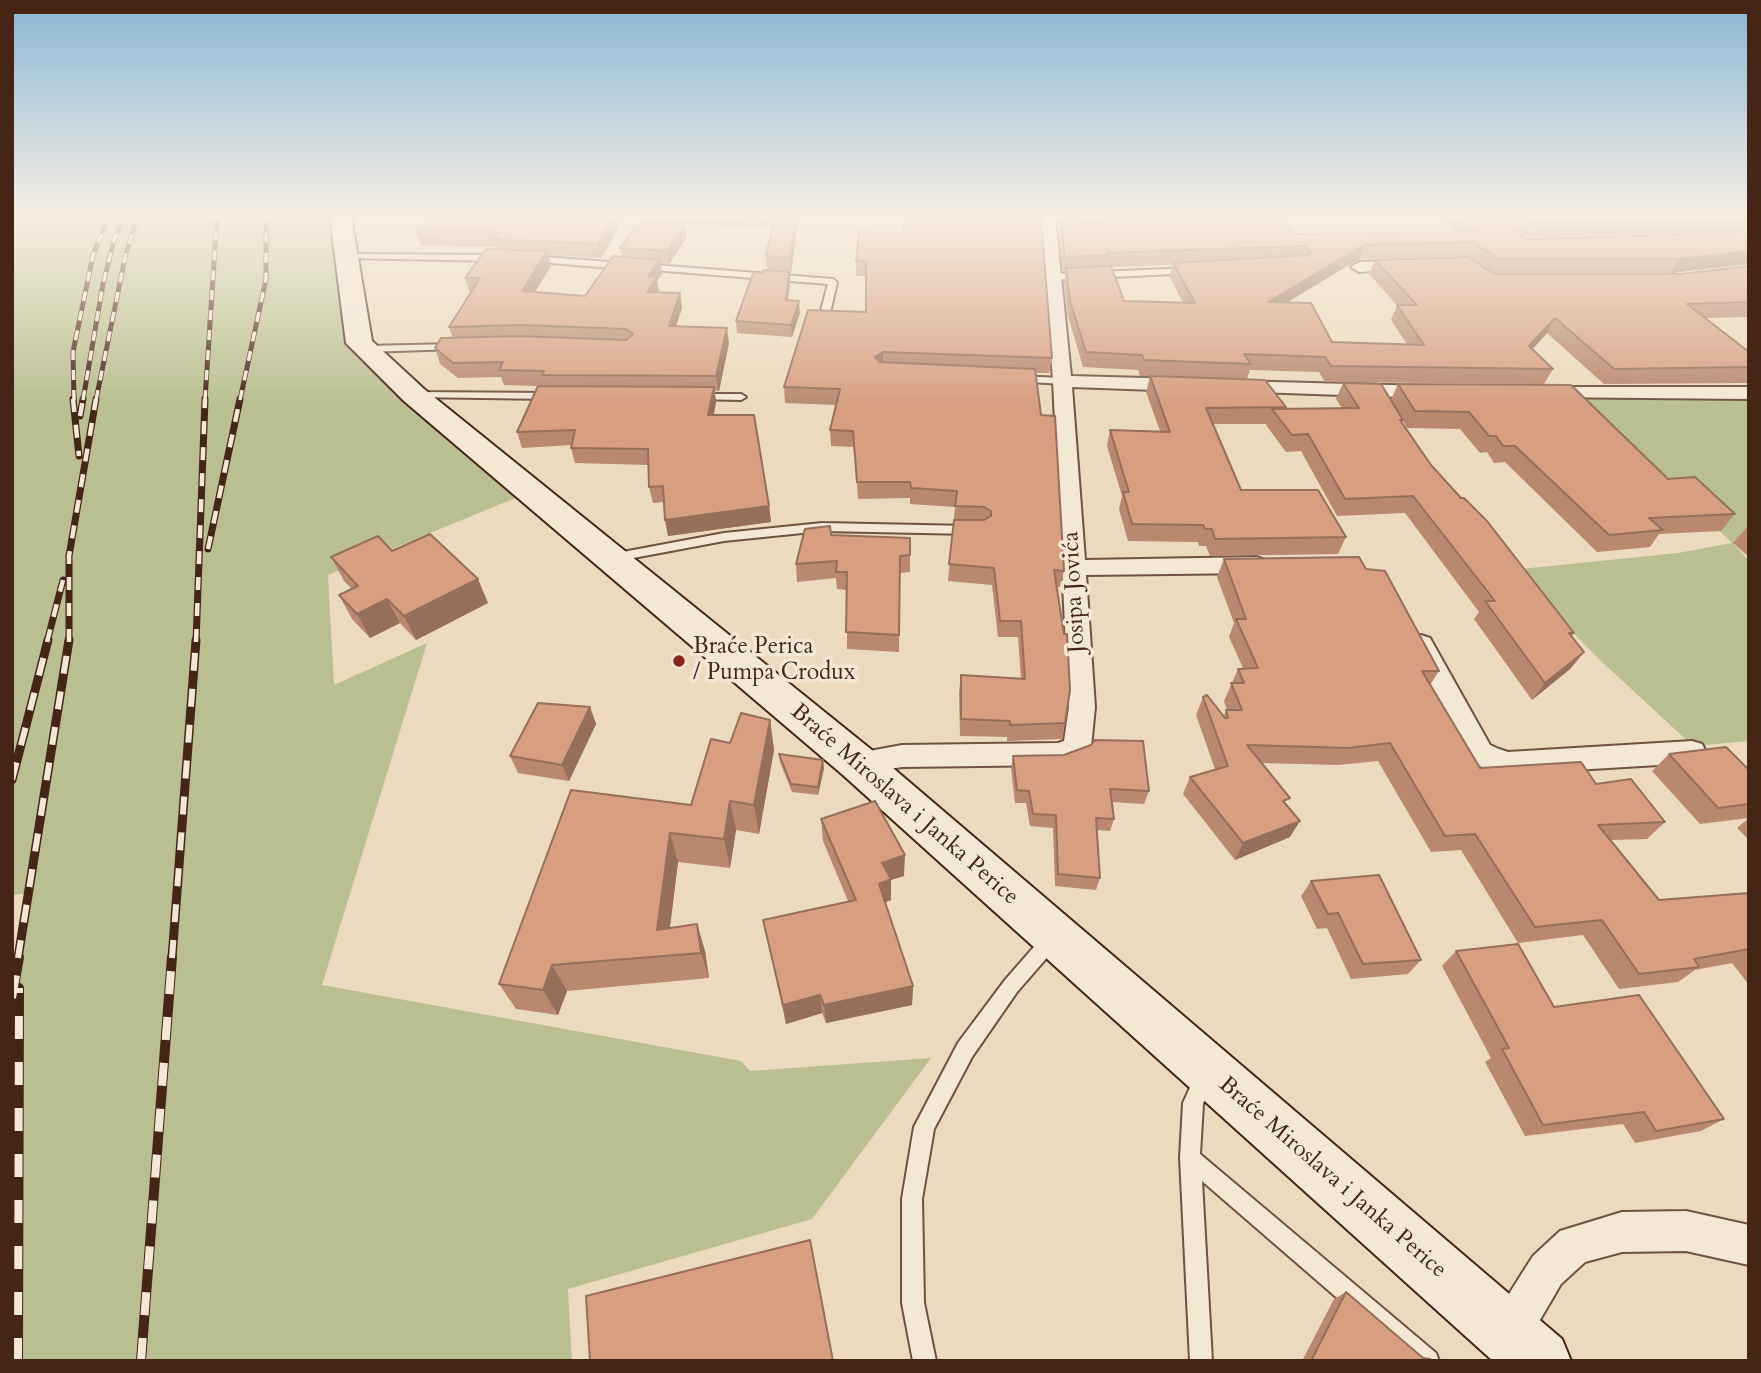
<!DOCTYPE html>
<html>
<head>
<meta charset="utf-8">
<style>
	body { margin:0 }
	#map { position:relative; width:1761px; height:1373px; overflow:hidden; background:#ecdabf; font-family:Cardo,serif }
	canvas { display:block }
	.frame { position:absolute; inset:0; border:14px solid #452516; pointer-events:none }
</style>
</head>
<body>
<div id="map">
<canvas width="1761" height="1373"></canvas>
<div class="frame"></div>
</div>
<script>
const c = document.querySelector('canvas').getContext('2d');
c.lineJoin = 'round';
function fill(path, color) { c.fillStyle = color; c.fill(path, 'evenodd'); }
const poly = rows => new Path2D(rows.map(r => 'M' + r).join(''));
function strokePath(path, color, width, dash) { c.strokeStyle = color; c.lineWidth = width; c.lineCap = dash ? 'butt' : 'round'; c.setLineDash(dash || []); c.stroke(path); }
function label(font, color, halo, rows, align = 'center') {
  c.font = font + ' Cardo,serif'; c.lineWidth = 7; c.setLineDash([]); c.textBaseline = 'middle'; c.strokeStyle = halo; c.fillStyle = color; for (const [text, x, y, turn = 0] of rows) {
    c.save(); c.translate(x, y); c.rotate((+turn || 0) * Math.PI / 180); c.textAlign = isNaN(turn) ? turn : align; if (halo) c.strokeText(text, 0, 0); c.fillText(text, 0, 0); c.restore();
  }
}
fill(poly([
	[12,216,340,216,359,343,530,492,328,575,334,685,427,643,322,985,741,1061,750,1071,931,1058,812,1219,568,1289,572,1361,12,1361,12,998,30,893,12,895],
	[1578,393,1749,393,1749,541,1734,544,1749,561,1749,741,1693,746,1600,660,1511,570,1678,553,1732,543]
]), '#b9bf90');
const service = poly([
	[342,254,497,255,501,258,497,261,345,258,342,258,342,254],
	[531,256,623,263,627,266,623,269,528,261,527,259,531,256],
	[643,264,833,279,837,282,829,318,824,321,819,318,828,284,640,269,640,265,643,264],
	[1189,268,1192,269,1192,273,1054,280,1050,277,1054,274,1189,268],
	[455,344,460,347,458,349,365,352,360,349,365,346,455,344],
	[1018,376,1062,378,1067,381,1062,384,1014,381,1014,377,1018,376],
	[414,392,552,393,557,396,552,399,410,397,410,393,414,392],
	[699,394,741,394,746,397,741,400,695,399,695,395,699,394],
	[822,523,970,526,976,530,970,534,822,531,724,541,612,562,606,558,612,554,724,533,822,523],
	[1052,931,1058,933,1061,939,1058,945,1017,992,972,1057,934,1129,922,1199,924,1303,936,1361,913,1361,902,1303,902,1199,914,1127,958,1043,1005,980,1046,933,1052,931],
	[1205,1067,1212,1070,1215,1077,1203,1104,1200,1154,1436,1353,1439,1361,1410,1361,1202,1181,1212,1361,1190,1361,1180,1158,1183,1103,1198,1070,1205,1067]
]);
const minor = poly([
	[1041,216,1055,216,1071,376,1183,379,1192,385,1183,391,1072,387,1085,560,1257,557,1265,560,1269,565,1265,570,1257,573,1086,575,1095,707,1091,747,1087,755,1060,765,902,767,858,774,848,771,844,763,848,755,902,745,1058,743,1064,741,1069,707,1053,381,1041,216],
	[1407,260,1413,262,1415,265,1413,268,1359,272,1351,267,1359,262,1407,260],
	[1235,381,1428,386,1437,392,1428,398,1228,391,1226,387,1235,381],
	[1543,387,1749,387,1749,399,1536,397,1534,393,1543,387],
	[1421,635,1430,638,1490,745,1499,749,1508,752,1692,741,1702,744,1706,752,1702,760,1692,763,1508,774,1482,767,1470,761,1408,644,1412,638,1421,635],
	[1686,1211,1749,1225,1749,1265,1686,1251,1622,1252,1585,1262,1561,1284,1523,1349,1508,1355,1493,1349,1487,1334,1493,1319,1533,1256,1560,1231,1622,1212,1686,1211]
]);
const secondary = poly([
	[330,216,351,216,372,341,424,389,873,751,1562,1339,1571,1361,1493,1361,843,775,404,401,346,343,330,216]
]);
strokePath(service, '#6f5240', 4);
strokePath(minor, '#6f5240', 4);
strokePath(secondary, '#452516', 4);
fill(service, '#f3e7d5');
fill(minor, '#f3e7d5');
fill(secondary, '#f3e7d5');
const railFar3 = poly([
	[74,400,73,352,93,255,109,216],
	[83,400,103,284,114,240,125,216],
	[96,400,126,253,138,216],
	[205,400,217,216],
	[240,400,266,279,266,216]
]);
const railFar2 = poly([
	[73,399,79,456],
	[80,416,83,399],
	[208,549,240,399],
	[47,642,63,580],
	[69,642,69,556,96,399],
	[196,642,205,399]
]);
const railFar1 = poly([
	[12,780,48,640],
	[18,958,69,640],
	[172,958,196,640]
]);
const rail = poly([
	[12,998,19,957],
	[18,1361,19,988],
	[141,1361,172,957]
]);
strokePath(railFar3, '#452516', 5);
strokePath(railFar2, '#452516', 7);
strokePath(railFar1, '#452516', 9);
strokePath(rail, '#452516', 10);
strokePath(railFar3, '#f3e7d5', 3.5, [10]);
strokePath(railFar2, '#f3e7d5', 4.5, [13]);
strokePath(railFar1, '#f3e7d5', 6, [18]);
strokePath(rail, '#f3e7d5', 8, [23]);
fill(poly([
	[429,216,625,216,601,258,548,255,551,266,535,292,585,296,622,257,620,248,685,224,687,237,669,264,660,263,662,274,657,281,658,293,680,293,682,308,676,326,729,343,719,391,715,391,716,402,714,415,769,506,771,522,668,536,664,502,653,503,649,487,649,465,575,463,571,448,571,445,522,448,517,432,537,386,504,385,501,377,458,378,440,364,435,348,453,338,449,327,470,293,465,278,497,250,497,247,420,245,415,231],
	[678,216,773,216,766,229,680,224],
	[775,216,799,216,791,273,789,273,790,284,788,300,800,313,792,337,737,333,736,321,763,273,767,271,766,256],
	[906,216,1037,216,1036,218,1052,358,1049,373,1035,373,1064,571,1060,587,1056,587,1065,723,1062,739,1007,741,1007,737,960,736,959,692,961,675,1021,678,1018,637,998,637,992,585,948,581,955,507,910,504,910,498,858,499,854,447,831,446,830,430,836,405,785,403,784,387,866,312,866,276,856,276,856,261,902,233],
	[1102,216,1283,216,1296,234,1454,232,1437,216,1749,216,1749,232,1524,237,1526,239,1749,233,1749,264,1671,273,1493,273,1680,274,1749,266,1749,317,1704,318,1749,352,1749,383,1604,384,1547,333,1533,349,1553,369,1544,384,1325,382,1319,372,1250,370,1247,379,1140,376,1138,370,1083,367,1068,316,1064,282,1066,271,1063,271,1059,233,1061,220,1102,221],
	[1466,256,1468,257,1375,260,1369,274,1397,305,1391,320,1407,344,1332,342,1287,302,1359,259],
	[1172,265,1170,277,1183,303,1124,301,1112,267],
	[1150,376,1286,407,1285,408,1342,408,1336,399,1343,383,1391,400,1398,384,1668,479,1735,514,1721,531,1659,534,1650,547,1597,552,1505,462,1494,463,1487,452,1480,453,1460,429,1407,428,1403,421,1402,422,1431,465,1574,633,1572,636,1584,652,1570,669,1532,700,1474,619,1479,612,1405,513,1337,516,1301,451,1286,452,1266,425,1267,424,1213,424,1241,490,1346,537,1338,554,1210,556,1206,546,1199,546,1198,542,1128,541,1119,509,1122,496,1107,446,1110,430,1160,431,1146,392],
	[1749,525,1749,557,1733,543],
	[831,535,910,555,910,572,900,573,899,652,847,649,847,590,837,589,836,578,797,582,796,564],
	[392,551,488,603,416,640,400,623,370,638,352,619,339,595,352,589,344,581,331,557],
	[1224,559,1366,569,1439,671,1430,685,1480,768,1596,784,1665,822,1647,839,1611,840,1659,900,1749,893,1749,985,1732,963,1695,970,1678,982,1619,989,1583,935,1518,943,1461,850,1431,852,1378,761,1338,765,1262,763,1287,805,1290,837,1235,860,1183,794,1190,777,1215,769,1196,715,1203,697,1224,716,1226,710,1227,710,1224,701,1238,669,1243,668,1229,637,1234,623,1217,577],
	[590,707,596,724,569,781,518,773,510,756],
	[770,720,774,750,759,834,736,830,730,868,678,862,670,928,697,924,705,951,709,978,567,991,558,1015,516,1009,499,984,691,805,730,743],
	[779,754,824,768,818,795,792,792,780,762],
	[1669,754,1749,770,1749,818,1700,824,1652,771],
	[1013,756,1149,791,1144,804,1111,802,1114,819,1110,831,1097,830,1100,878,1096,890,1055,886,1053,828,1030,826,1026,803,1015,803,1011,768],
	[1749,818,1749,840,1737,828],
	[821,819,904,876,891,880,891,900,885,902,913,986,912,1005,826,1023,822,1013,786,1024,763,920,848,901,823,841],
	[1311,881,1421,960,1408,974,1351,979,1327,928,1317,929,1301,896],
	[1456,951,1554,1007,1724,1119,1701,1131,1635,1143,1623,1124,1525,1136,1485,1062,1491,1058,1442,966],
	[1346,1292,1423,1358,1432,1361,1302,1361,1334,1299]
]), '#b9886e');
fill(poly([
	[614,216,625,216,601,258,598,244],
	[766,216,773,216,766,229,765,217],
	[796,216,799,216,791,273,790,258],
	[685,224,687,237,669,264,667,251],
	[1526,224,1519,237,1515,232],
	[1364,245,1359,259,1263,317,1268,302],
	[547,251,551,266,526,306,522,291],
	[1749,251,1749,264,1671,273,1680,259],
	[660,260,662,274,657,281,659,291,650,307,647,292,648,276],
	[789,272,790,284,786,312,786,300],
	[680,293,682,308,671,341,669,326],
	[799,301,800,313,792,337,791,325],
	[1555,318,1547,333,1521,361,1529,346],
	[727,328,729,343,719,391,716,376],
	[883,352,883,367,875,357],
	[714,387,716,402,710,430,708,415],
	[769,506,771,522,668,536,665,520],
	[478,579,488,603,416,640,404,616],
	[387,599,400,623,370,638,357,614],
	[1584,652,1570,669,1532,700,1545,683],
	[590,707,596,724,569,781,562,765],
	[770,720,774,750,759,834,754,805],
	[823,760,824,768,818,795,818,787],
	[730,801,736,830,730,868,724,839],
	[1300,821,1290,837,1235,860,1243,843],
	[670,833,678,862,666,957,657,930],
	[905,855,904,876,891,880,891,900,879,905,879,884,882,863],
	[697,924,705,951,709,978,701,953],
	[552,965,567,991,558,1015,543,990],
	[913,986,912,1005,826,1023,824,1005],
	[820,995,822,1013,786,1024,783,1005]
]), '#966f5a');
const building = poly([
	[430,216,614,216,598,244,494,239,498,233,415,231,430,216],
	[736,216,766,216,765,217,736,216],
	[775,216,796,216,790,258,766,256,775,216],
	[906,216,1034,216,1033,218,1041,218,1052,358,883,352,875,357,880,362,1035,369,1041,415,1055,416,1064,571,1054,570,1064,634,1067,634,1070,690,1065,723,1010,725,1010,721,961,719,961,675,1025,679,1021,621,1000,621,994,568,949,564,954,520,984,520,991,516,991,511,984,507,955,506,957,491,911,488,910,482,857,482,853,431,830,430,840,389,784,387,808,310,866,312,866,261,856,261,859,232,902,233,906,216],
	[1104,216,1283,216,1296,234,1474,232,1457,216,1749,216,1749,219,1526,224,1515,232,1526,239,1749,233,1749,251,1680,259,1499,259,1472,242,1364,245,1268,302,1311,303,1332,342,1424,345,1397,305,1417,305,1375,260,1468,257,1494,274,1680,274,1749,266,1749,302,1687,304,1749,352,1749,367,1614,369,1555,318,1529,346,1553,369,1331,366,1325,357,1244,354,1251,364,1144,360,1142,355,1086,352,1070,301,1066,268,1111,266,1124,301,1195,303,1173,263,1310,255,1311,251,1304,246,1107,253,1108,255,1065,257,1061,220,1105,221,1104,216],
	[638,223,685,224,667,251,620,248,638,223],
	[486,249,547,251,522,291,585,296,613,256,660,260,648,276,657,277,647,292,680,293,669,326,727,328,716,376,542,375,544,371,499,370,503,362,453,363,435,348,441,338,520,336,626,340,633,334,626,329,521,325,449,327,480,278,465,278,486,249],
	[763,270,789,272,786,300,799,301,791,325,736,321,753,273,763,273,763,270],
	[1150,376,1265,380,1286,407,1206,408,1241,490,1318,490,1346,537,1215,539,1212,529,1205,529,1203,525,1132,524,1123,492,1129,492,1110,430,1170,432,1150,376],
	[1343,383,1381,384,1403,420,1400,420,1431,465,1461,498,1464,498,1487,521,1574,633,1569,633,1584,652,1545,683,1485,601,1495,601,1413,496,1345,499,1308,434,1292,435,1272,409,1359,408,1343,383],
	[1398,384,1571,385,1668,479,1695,477,1735,514,1649,518,1663,530,1609,535,1515,446,1503,446,1496,436,1489,436,1469,412,1415,411,1398,384],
	[538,386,714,387,708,415,754,415,769,506,665,520,663,486,649,487,648,449,571,448,575,430,517,432,538,386],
	[830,526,831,535,910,538,910,555,900,556,899,635,846,632,847,572,836,572,837,561,796,564,805,529,830,526],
	[430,534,478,579,404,616,387,599,357,614,339,595,358,586,331,557,378,536,392,551,430,534],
	[1359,557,1366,569,1385,571,1439,671,1422,671,1480,768,1581,762,1596,784,1631,779,1665,822,1598,825,1659,900,1749,893,1749,949,1694,959,1699,967,1639,974,1602,920,1535,927,1475,834,1445,836,1390,743,1348,748,1247,745,1290,798,1283,801,1300,821,1243,843,1190,777,1228,766,1203,697,1207,695,1225,718,1228,718,1226,710,1242,710,1231,683,1244,683,1238,669,1258,668,1236,619,1246,619,1224,559,1359,557],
	[538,703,590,707,562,765,510,756,538,703],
	[741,713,770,720,754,805,730,801,724,839,670,833,657,930,697,924,701,953,552,965,543,990,499,984,571,790,691,805,711,739,730,743,741,713],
	[1095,740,1143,741,1149,791,1110,789,1114,819,1096,818,1100,878,1058,874,1056,815,1033,814,1029,791,1017,790,1013,756,1064,755,1091,745,1095,740],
	[1726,747,1749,770,1749,804,1718,808,1669,754,1726,747],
	[779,754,823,760,818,787,791,784,779,754],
	[875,801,905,855,882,863,891,879,879,884,913,986,824,1005,820,995,783,1005,763,920,856,900,821,819,875,801],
	[1379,875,1421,960,1363,964,1338,913,1328,914,1311,881,1379,875],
	[1518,944,1554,1007,1639,995,1724,1119,1656,1131,1644,1112,1543,1125,1502,1049,1509,1048,1456,951,1518,944],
	[810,1240,833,1361,590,1361,586,1296,810,1240],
	[1346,1292,1423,1358,1430,1359,1432,1361,1311,1361,1346,1292]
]);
fill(building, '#d79e80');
strokePath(building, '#966f5a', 2);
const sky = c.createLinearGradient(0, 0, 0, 408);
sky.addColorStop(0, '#89b6d6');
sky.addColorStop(0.53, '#f6eee2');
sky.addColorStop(1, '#f6eee200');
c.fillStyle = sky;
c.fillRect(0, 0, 1761, 408);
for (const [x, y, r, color] of [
	[679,661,7,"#8f2418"]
]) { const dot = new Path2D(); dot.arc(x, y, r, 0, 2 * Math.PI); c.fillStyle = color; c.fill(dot); strokePath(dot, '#f3e7d5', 2.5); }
label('23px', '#452516', '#f3e7d5', [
	["Josipa Jovića",1075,592,-93],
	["Braće Miroslava i Janka Perice",904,805,41],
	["Braće Miroslava i Janka Perice",1332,1178,41]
]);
label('23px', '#452516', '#f3e7d5', [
	["Braće Perica",693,648],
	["/ Pumpa Crodux",693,674]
], 'left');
</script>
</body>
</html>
